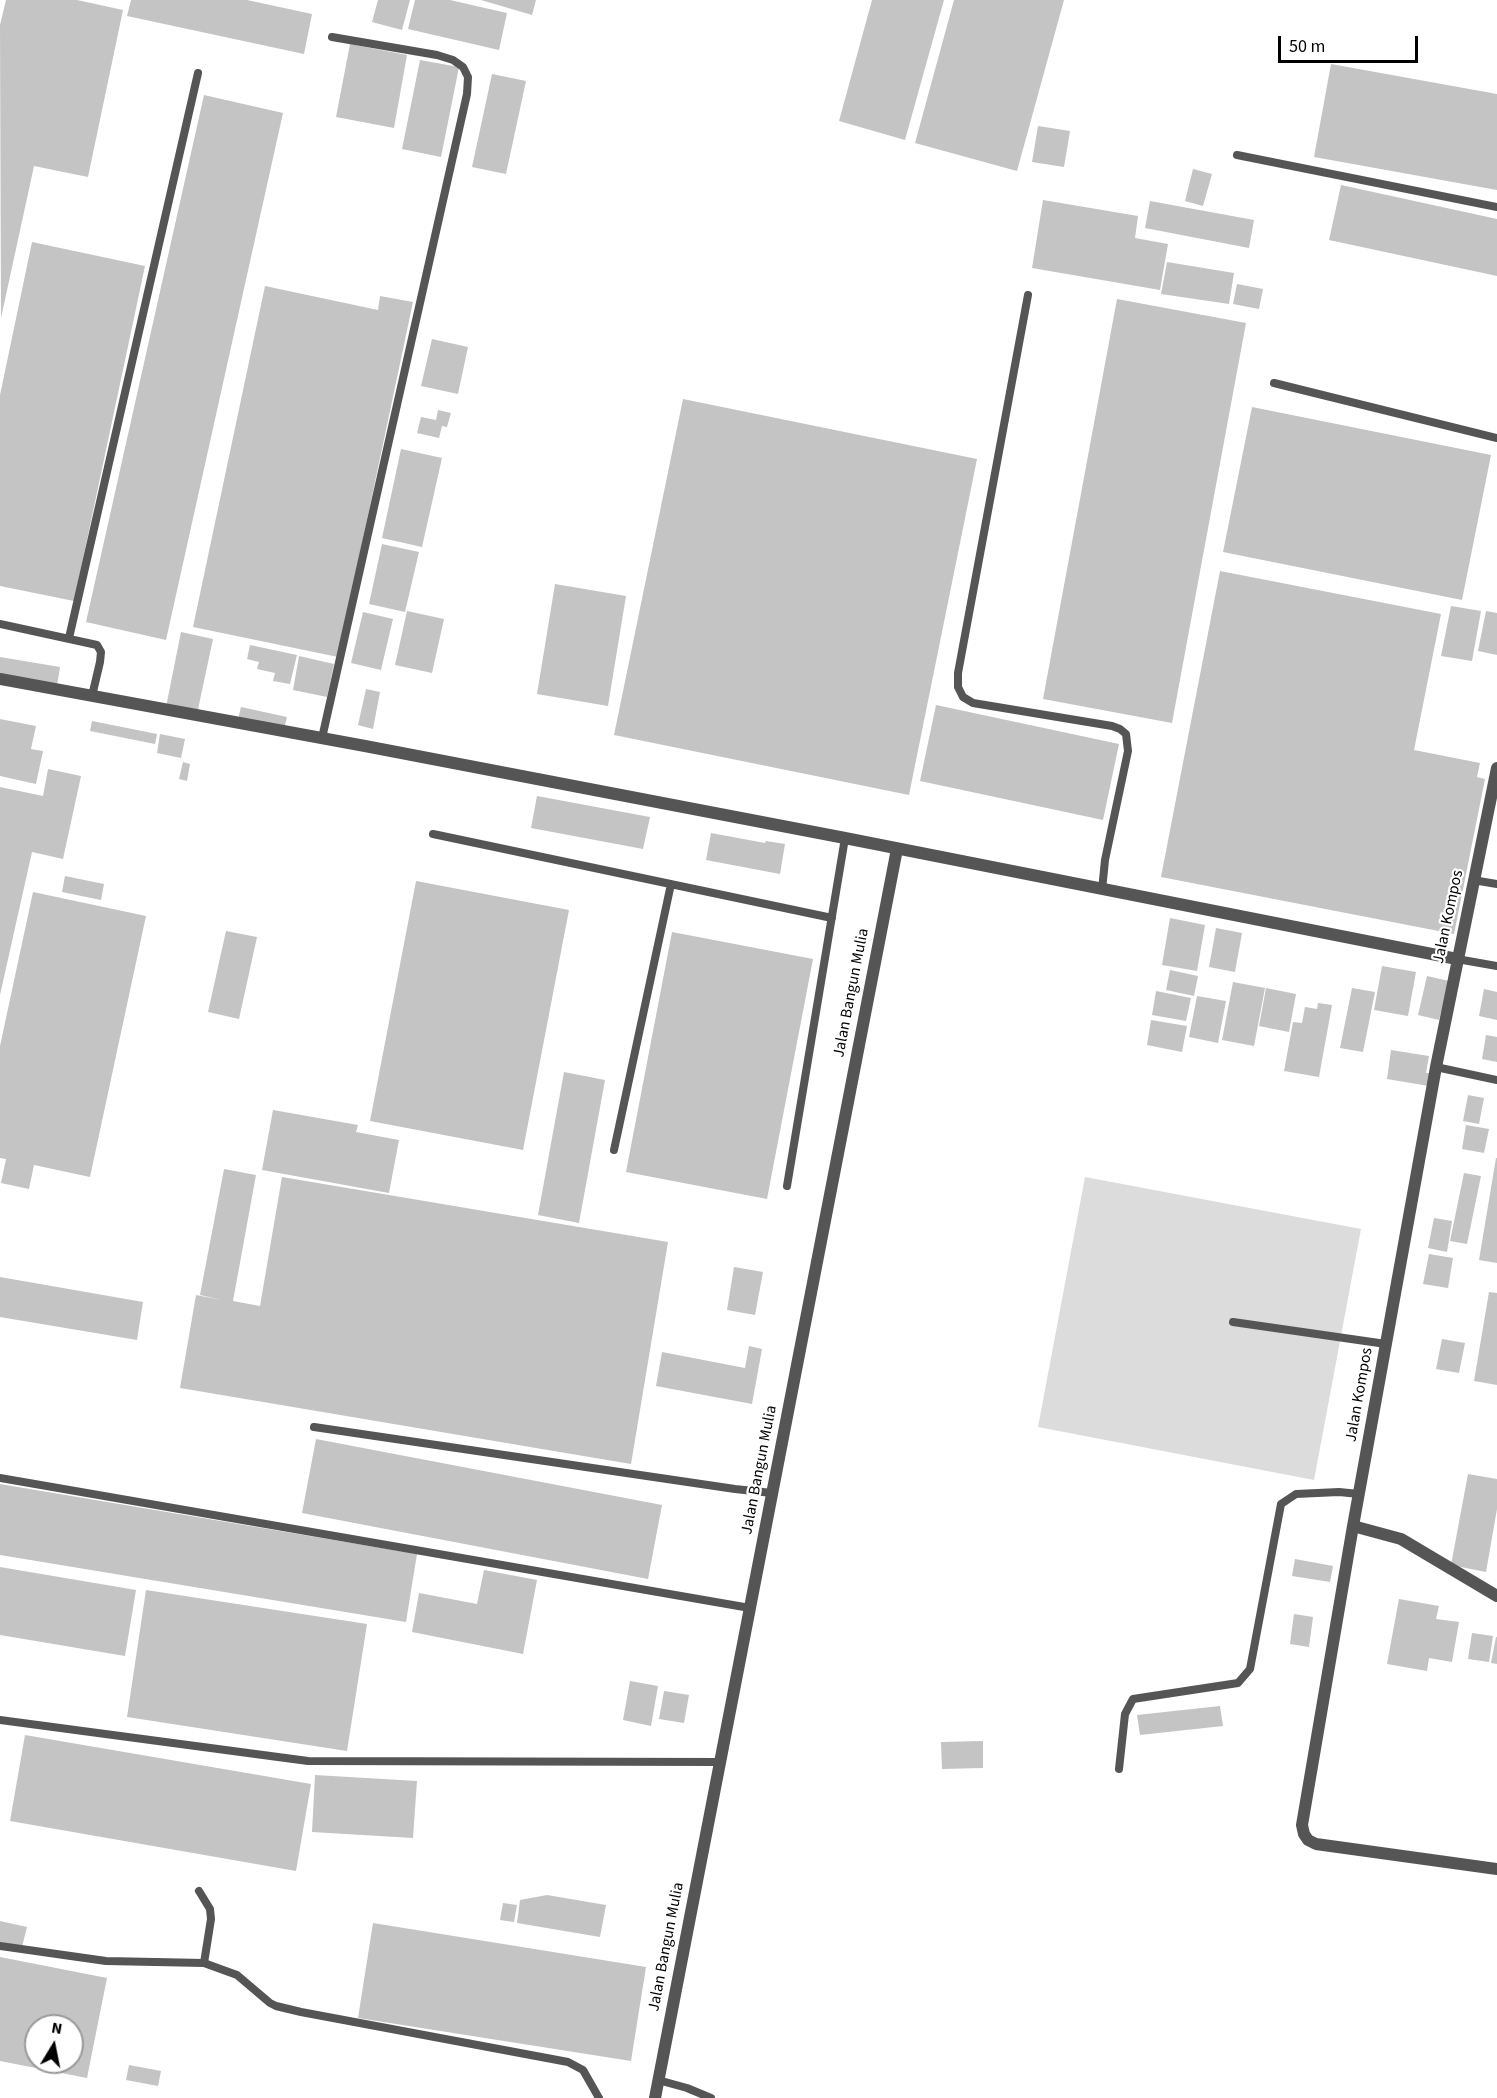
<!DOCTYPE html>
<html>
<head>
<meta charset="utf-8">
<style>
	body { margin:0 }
	#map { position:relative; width:1497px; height:2098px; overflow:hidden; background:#fff; font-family:"Source Sans 3",sans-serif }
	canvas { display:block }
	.north { position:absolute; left:24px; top:2014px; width:60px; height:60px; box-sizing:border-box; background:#fff; border:2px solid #999; border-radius:50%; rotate:10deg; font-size:16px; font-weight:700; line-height:24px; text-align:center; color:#000 }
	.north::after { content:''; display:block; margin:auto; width:21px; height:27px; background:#000; clip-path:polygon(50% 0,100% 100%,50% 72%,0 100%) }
	.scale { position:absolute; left:1278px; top:36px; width:140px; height:27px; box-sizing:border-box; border:3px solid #000; border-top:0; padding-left:8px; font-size:18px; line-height:21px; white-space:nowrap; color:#000; -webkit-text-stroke:4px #fff; paint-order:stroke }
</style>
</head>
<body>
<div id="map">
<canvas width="1497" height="2098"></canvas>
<div class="north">N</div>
<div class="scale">50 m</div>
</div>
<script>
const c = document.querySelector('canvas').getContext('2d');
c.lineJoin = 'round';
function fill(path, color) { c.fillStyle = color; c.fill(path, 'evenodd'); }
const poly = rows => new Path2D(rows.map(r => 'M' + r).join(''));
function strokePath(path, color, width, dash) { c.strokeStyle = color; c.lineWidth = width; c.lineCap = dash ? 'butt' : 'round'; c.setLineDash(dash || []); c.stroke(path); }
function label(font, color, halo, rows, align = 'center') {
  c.font = font + ' "Source Sans 3",sans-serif'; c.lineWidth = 4.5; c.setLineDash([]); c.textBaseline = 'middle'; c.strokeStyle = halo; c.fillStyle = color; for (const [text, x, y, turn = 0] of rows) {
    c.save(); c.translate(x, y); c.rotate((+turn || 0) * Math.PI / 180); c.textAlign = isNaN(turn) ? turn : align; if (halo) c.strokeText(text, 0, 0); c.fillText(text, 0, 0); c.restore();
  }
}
fill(poly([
	[1085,1177,1361,1229,1314,1480,1038,1427]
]), '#dcdcdc');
fill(poly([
	[6,0,77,0,123,10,88,177,34,166,1,318,0,25],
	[131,0,247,0,312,14,304,54,127,16],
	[378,0,410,0,402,30,372,22],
	[415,0,450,0,507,13,499,50,408,29],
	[481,0,536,0,532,15],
	[872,0,944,0,905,140,839,121],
	[954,0,1064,0,1017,171,915,143],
	[350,44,407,55,394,128,336,117],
	[420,60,459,67,441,157,402,149],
	[1331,64,1497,94,1497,190,1314,157],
	[492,74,526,81,506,174,472,167],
	[204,95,283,113,166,640,86,622],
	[1038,126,1070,131,1064,167,1032,162],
	[1193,169,1212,174,1203,206,1185,201],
	[1341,185,1497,219,1497,276,1329,240],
	[1043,200,1138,216,1135,238,1168,244,1160,290,1032,268],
	[1150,201,1254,220,1249,248,1145,228],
	[32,242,145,266,74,601,0,586,0,395],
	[1167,262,1234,273,1229,304,1161,294],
	[1237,284,1263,289,1259,309,1233,304],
	[265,286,378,310,380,296,413,302,338,657,193,627],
	[1117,299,1246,323,1172,723,1043,699],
	[432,339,468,347,458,394,421,386],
	[683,399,977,459,909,795,614,735],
	[1252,407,1491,455,1462,600,1223,552],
	[438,410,451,413,447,427,442,426,439,438,417,433,421,417,436,420],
	[401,449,442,458,422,547,382,538],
	[382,544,419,552,405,612,369,604],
	[1220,571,1441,614,1414,750,1480,763,1477,777,1485,779,1454,934,1161,877],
	[555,584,626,596,608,706,537,694],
	[1451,606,1481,611,1472,661,1441,656],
	[407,611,444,619,432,673,395,665],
	[1486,611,1497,613,1497,655,1478,651],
	[363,612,393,619,381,670,351,663],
	[181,632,213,639,197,714,166,707],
	[250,645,297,655,290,684,273,681,275,673,257,669,259,662,247,659],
	[299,656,334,664,327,697,293,690],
	[0,657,60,667,57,686,0,676],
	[366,689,380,692,373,729,358,725],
	[936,705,1119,744,1103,820,920,781],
	[241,707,287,717,284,729,238,719],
	[0,719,36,726,31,749,43,751,36,784,0,776],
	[92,721,157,734,155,744,90,731],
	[160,734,185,739,181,758,157,753],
	[183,762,190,764,187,781,179,779],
	[48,769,81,776,63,859,32,852,0,995,0,787,43,796],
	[537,796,650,817,643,849,531,828],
	[711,833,765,843,766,841,785,844,780,874,706,860],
	[65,876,104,884,101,900,62,892],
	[416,881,569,910,523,1150,370,1121],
	[33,892,146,916,90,1177,34,1165,29,1189,1,1183,6,1159,0,1158,0,1046],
	[1170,918,1205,925,1197,971,1162,965],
	[1216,928,1242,933,1235,972,1209,967],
	[226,931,257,937,239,1019,208,1012],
	[672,932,813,959,767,1199,626,1172],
	[1382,966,1416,972,1408,1016,1374,1010],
	[1170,970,1198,976,1194,996,1166,990],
	[1427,976,1449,981,1439,1020,1418,1015],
	[1233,982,1265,988,1254,1046,1222,1040],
	[1266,988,1296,994,1289,1032,1259,1026],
	[1352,988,1375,992,1363,1052,1340,1048],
	[1484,989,1497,992,1497,1020,1479,1016],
	[1156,991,1191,998,1186,1021,1152,1015],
	[1197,996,1226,1001,1218,1043,1189,1037],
	[1318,1003,1332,1005,1319,1077,1284,1071,1293,1022,1302,1023,1305,1007,1317,1009],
	[1151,1020,1187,1026,1182,1052,1147,1045],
	[1486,1035,1497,1037,1497,1062,1482,1059],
	[1391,1050,1429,1056,1426,1073,1431,1073,1429,1086,1387,1079],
	[564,1072,605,1080,579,1223,538,1215],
	[1468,1095,1484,1098,1479,1124,1463,1121],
	[273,1110,358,1125,356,1132,399,1140,389,1193,262,1170],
	[1466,1125,1489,1129,1484,1153,1462,1149],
	[1496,1158,1497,1158,1497,1263,1479,1260],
	[224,1169,256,1175,233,1301,260,1306,282,1177,668,1242,631,1464,180,1388,196,1295,222,1300,200,1295],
	[1464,1173,1481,1176,1467,1244,1450,1241],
	[1434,1218,1452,1221,1447,1252,1428,1248],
	[1429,1254,1453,1258,1448,1288,1423,1284],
	[734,1267,763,1272,755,1315,727,1310],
	[0,1277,143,1302,137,1340,0,1317],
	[1489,1292,1497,1293,1497,1385,1474,1381],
	[1442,1339,1465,1343,1459,1373,1436,1369],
	[749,1346,762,1349,752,1404,656,1386,662,1352,745,1368],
	[316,1439,662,1505,648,1579,302,1513],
	[1468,1474,1497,1479,1497,1509,1486,1572,1451,1565],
	[0,1484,417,1554,406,1622,0,1555],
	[1295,1559,1333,1566,1330,1582,1292,1576],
	[0,1567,136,1590,125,1656,0,1635],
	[484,1570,537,1580,523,1654,412,1632,419,1593,477,1604],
	[146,1590,367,1624,347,1751,127,1717],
	[1399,1599,1439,1606,1436,1619,1459,1622,1452,1662,1429,1658,1427,1671,1387,1664],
	[1294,1614,1313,1617,1309,1647,1290,1644],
	[1472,1633,1493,1636,1489,1662,1468,1659],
	[1496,1637,1497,1637,1497,1664,1491,1663],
	[630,1681,658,1686,651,1726,623,1720],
	[664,1691,689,1695,684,1723,659,1719],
	[1220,1706,1223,1726,1140,1735,1137,1715],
	[25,1735,311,1784,296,1871,10,1821],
	[983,1741,983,1768,942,1769,941,1742],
	[315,1775,417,1781,413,1838,312,1832],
	[547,1895,606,1905,600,1937,517,1923,520,1900],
	[503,1903,517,1905,514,1922,500,1920],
	[0,1921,27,1927,22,1947,0,1942],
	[373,1923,646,1967,631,2061,358,2018],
	[0,1957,107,1978,87,2078,0,2061],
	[36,2026,72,2026,72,2062,36,2062],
	[129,2065,161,2071,158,2086,126,2080]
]), '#c4c4c4');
strokePath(poly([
	[1237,155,1497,207],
	[1028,295,958,673,958,687,963,697,973,703,1112,726,1120,729,1126,734,1128,751,1105,860,1102,890],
	[1274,383,1497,438],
	[0,624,97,645,101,652,100,662,92,696],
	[69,638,198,73],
	[322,738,467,94,468,77,463,67,453,60,437,55,332,37],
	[433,834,832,918],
	[1473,880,1497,884],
	[1457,959,1497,966],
	[1436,1067,1497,1080],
	[614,1150,671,884],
	[787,1186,845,838],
	[1233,1322,1386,1344],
	[314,1427,735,1489,772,1493],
	[0,1478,750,1608],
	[0,1720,308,1761,720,1762],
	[1119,1769,1125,1714,1133,1699,1238,1683,1250,1669,1281,1504,1296,1494,1339,1492,1359,1494],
	[199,1891,210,1909,211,1919,204,1963],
	[0,1946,106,1961,204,1963,237,1975,270,2003,276,2006,301,2012,568,2062,583,2070,599,2098],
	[658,2080,687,2088,711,2098]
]), '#555', 8);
strokePath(poly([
	[0,679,365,746,845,838,1457,959],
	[1497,768,1436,1067,1353,1526,1302,1825,1304,1834,1308,1840,1316,1844,1497,1869],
	[1353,1526,1401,1539,1497,1596],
	[655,2098,897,849]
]), '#555', 12);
label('16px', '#000', '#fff', [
	["Jalan Kompos",1449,917,-78],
	["Jalan Bangun Mulia",852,993,-79],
	["Jalan Kompos",1360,1395,-80],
	["Jalan Bangun Mulia",760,1470,-79],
	["Jalan Bangun Mulia",667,1947,-79]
]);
</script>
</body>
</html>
